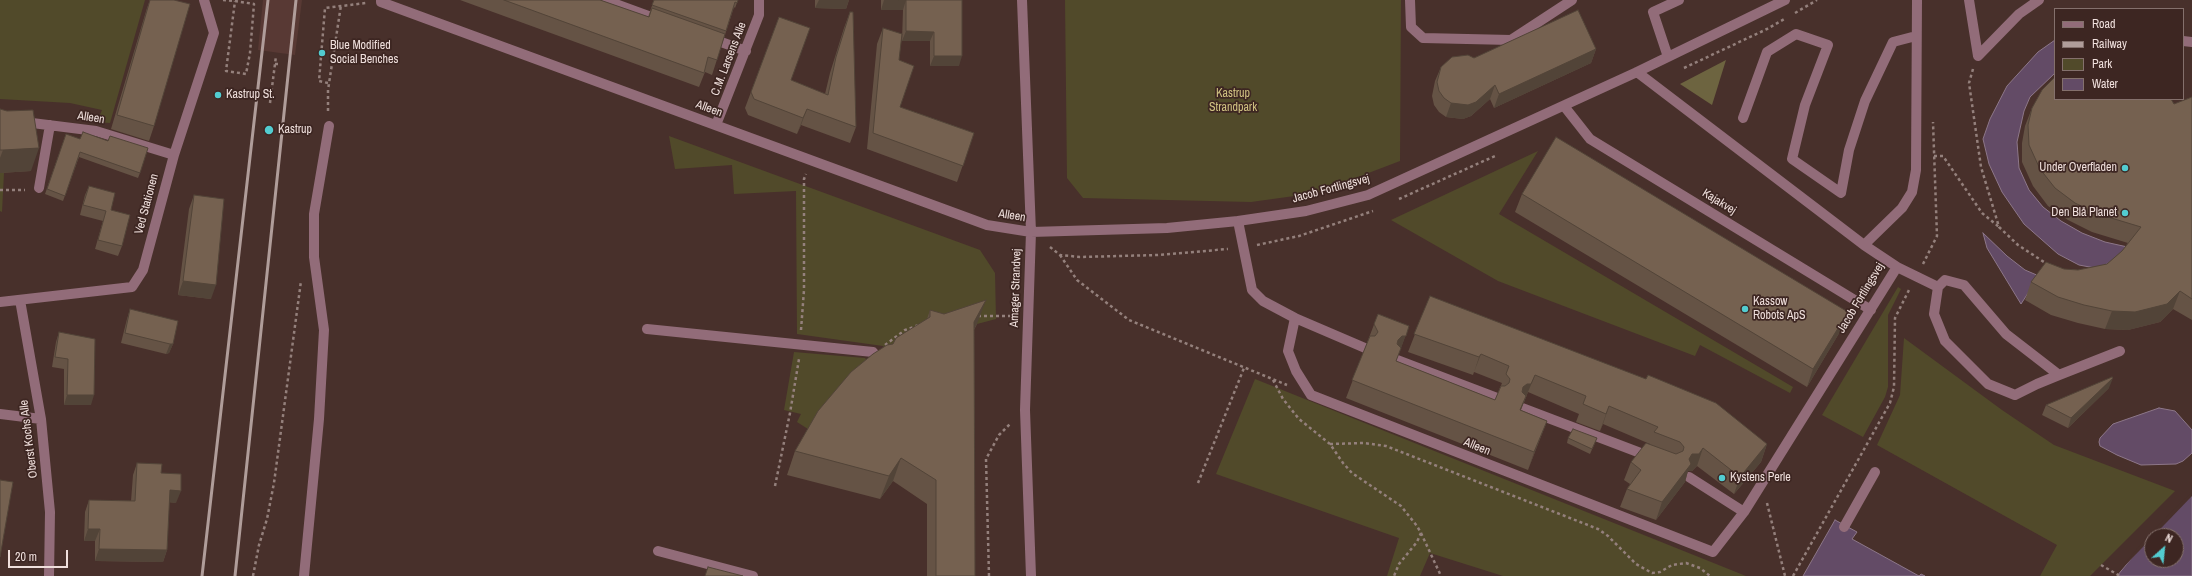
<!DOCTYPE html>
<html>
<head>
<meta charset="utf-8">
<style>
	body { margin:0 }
	#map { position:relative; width:2192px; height:576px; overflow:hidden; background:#48302b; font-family:"Archivo Narrow",sans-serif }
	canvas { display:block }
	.legend { position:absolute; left:2054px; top:8px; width:130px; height:92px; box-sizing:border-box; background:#3d2622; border:1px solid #84706c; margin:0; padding:5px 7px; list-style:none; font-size:12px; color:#efdfdc }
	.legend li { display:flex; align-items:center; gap:8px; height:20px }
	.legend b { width:20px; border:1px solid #84706c }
	.north { position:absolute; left:2144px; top:528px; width:40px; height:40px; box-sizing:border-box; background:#3d2622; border:1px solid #84706c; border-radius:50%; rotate:27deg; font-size:11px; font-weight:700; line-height:16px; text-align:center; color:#efdfdc }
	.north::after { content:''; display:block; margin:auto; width:14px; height:18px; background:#52ccd0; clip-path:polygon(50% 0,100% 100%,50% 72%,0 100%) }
	.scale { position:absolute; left:8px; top:550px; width:60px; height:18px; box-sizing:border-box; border:2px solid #efdfdc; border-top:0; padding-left:5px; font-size:12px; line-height:14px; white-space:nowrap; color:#efdfdc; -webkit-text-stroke:3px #3d2622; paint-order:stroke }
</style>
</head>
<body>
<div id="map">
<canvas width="2192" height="576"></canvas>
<ul class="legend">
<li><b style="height:5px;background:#926c79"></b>Road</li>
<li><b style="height:5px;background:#b09d9a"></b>Railway</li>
<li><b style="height:11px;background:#514a2a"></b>Park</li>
<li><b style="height:11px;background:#634b66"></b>Water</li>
</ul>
<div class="north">N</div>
<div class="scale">20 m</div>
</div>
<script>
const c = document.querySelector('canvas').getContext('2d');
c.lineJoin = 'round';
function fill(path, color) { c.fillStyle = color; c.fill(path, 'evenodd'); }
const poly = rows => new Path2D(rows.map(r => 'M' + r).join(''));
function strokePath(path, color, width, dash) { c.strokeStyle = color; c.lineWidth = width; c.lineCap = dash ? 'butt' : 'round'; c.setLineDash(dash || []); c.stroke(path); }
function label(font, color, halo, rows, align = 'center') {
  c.font = font + ' "Archivo Narrow",sans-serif'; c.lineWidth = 3.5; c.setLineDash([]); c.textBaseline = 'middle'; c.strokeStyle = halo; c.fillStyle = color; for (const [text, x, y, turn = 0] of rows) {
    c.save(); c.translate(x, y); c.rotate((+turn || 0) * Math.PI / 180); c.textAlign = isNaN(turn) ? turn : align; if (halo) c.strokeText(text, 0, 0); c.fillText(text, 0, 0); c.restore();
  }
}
fill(poly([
	[263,0,302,0,295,55,258,50]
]), '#583934');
fill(poly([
	[0,0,145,0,110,123,97,122,102,110,70,103,0,99],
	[1065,0,1401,0,1400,161,1316,193,1251,202,1083,198,1067,178],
	[669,136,980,250,995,273,996,319,977,324,892,358,883,346,797,334,796,191,734,194,732,165,675,169],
	[1538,151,1499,214,1793,387,1790,393,1700,345,1695,356,1498,281,1391,220],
	[0,173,4,173,2,212,0,211],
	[1898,287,1901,289,1888,315,1888,387,1885,397,1863,437,1822,415],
	[1904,338,2002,410,2054,445,2175,491,2090,576,2040,576,2057,545,1877,445,1900,395],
	[794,352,865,358,874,370,811,431,797,422,801,414,784,410],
	[1255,379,1746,576,1503,576,1430,553,1420,576,1387,576,1399,538,1216,474]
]), '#514a2a');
fill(poly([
	[1726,60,1712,105,1680,84]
]), '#6d6440');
const water = poly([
	[2055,40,2055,73,2030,97,2024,111,2017,142,2019,168,2029,190,2043,207,2061,221,2082,233,2105,242,2132,248,2105,265,2095,268,2079,265,2058,254,2024,224,2002,192,1989,164,1983,139,1990,119,2007,86,2038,52,2055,40],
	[1983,233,2007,256,2025,270,2039,276,2021,304,1987,248,1983,233],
	[2159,408,2175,411,2192,430,2192,453,2183,461,2176,464,2141,465,2117,455,2100,446,2099,442,2100,438,2113,424,2159,408],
	[2192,494,2192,576,2117,576,2149,537,2192,494],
	[2152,536,2176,536,2176,560,2152,560,2152,536],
	[1835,520,1857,532,1852,539,1919,576,1921,574,1925,576,1803,576,1835,520]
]);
fill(water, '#634b66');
strokePath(water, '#8d7789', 1);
fill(poly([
	[2192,492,2192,496,2115,576,2148,535]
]), '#48302b');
strokePath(poly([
	[223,0,235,1,254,4,250,53,246,74,226,71,235,1],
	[1795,13,1817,0],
	[275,64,279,64],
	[1684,68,1767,29,1786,18],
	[1973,69,1969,83,1981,167,1999,227,2018,245,2047,264],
	[328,83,319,81,325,8,366,3],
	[270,103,276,56],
	[328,111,328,90,341,5],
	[1934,156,1943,156,1982,213,1999,227],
	[0,190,25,190],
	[1399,199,1495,156],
	[1257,245,1299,236,1373,211],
	[1050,247,1060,255,1080,257,1158,255,1228,249],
	[1060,255,1077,280,1129,320,1287,385],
	[1923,264,1937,236,1933,122],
	[978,316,1014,316],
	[801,330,804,290,804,179,806,174],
	[885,345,905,330,919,325],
	[1273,380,1283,399,1299,419,1330,444,1343,463,1352,473,1401,506,1417,526,1421,533,1417,542,1399,564,1394,576],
	[1330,444,1364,443,1386,446,1598,529,1608,536,1636,564,1652,573,1660,572,1672,565,1686,563,1700,568,1710,576],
	[1198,483,1244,368],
	[775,486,790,413,799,359],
	[1767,503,1785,576],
	[1421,533,1441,576],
	[2101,565,2120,576],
	[253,576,259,545,267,519,274,483,301,281],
	[989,576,986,459,999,435,1010,424],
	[1793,576,1890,403,1894,387,1895,318,1909,290]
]), '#94807c', 2.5, [3, 3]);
strokePath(poly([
	[381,0,381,2,987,225,1031,232,1167,228,1238,221,1306,211,1368,195,1637,72,1785,0],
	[584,0,599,6,613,3,662,21],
	[1022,0,1031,232,1025,410,1031,576],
	[1410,0,1411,27,1423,38,1511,40,1572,0],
	[1969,0,1978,56,2019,14,2039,0],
	[710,38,746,51],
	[2183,41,2192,42],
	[1668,57,1653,12,1679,0],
	[1564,106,1590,139,1871,310],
	[1743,118,1767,52,1796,34,1828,45,1805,105,1792,159,1841,193,1849,150,1865,101,1893,42,1916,36],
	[0,119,96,131,174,155],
	[716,125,759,15,759,0],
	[39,188,50,125],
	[1238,221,1252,290,1263,301,1295,318,1365,348],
	[1864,245,1902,208,1912,192,1916,170,1917,0],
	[1897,267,1938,287],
	[20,300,41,419,50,512,49,576],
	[0,302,132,287,143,270,174,155,214,33,204,0],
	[1295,318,1288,351,1296,371,1311,395,1713,552,1744,512,1897,267,1864,245,1637,72],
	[647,329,873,352,881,362],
	[1397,360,1497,398],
	[2059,375,2006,334,1964,285,1945,280,1938,287,1934,314,1945,341,1988,384,2015,395,2037,384,2059,375,2120,351],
	[1522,408,1651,457],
	[0,414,41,419],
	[1689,477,1744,512],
	[1844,527,1875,472],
	[658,551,753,576],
	[304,576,319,419,324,330,314,257,314,214,329,126]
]), '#926c79', 10);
strokePath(poly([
	[202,576,268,0],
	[235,576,296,0]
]), '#b09d9a', 3);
fill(poly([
	[150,0,174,0,154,126,149,141,111,129,147,8],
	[460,0,600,0,648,17,654,0,738,0,735,8,734,7,712,75,705,72,699,87],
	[815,0,849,0,846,9,815,8],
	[881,0,962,0,959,66,930,66,930,41,902,41,903,10,881,10],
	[850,12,856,127,850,143,801,125,797,134,748,115,745,108,779,17,791,80,825,94,830,73,844,28],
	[883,28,899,60,900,107,974,133,957,182,867,149,877,44],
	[1596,49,1591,63,1494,108,1490,99,1471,116,1463,119,1446,117,1439,112,1434,105,1432,96,1435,81,1441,67,1474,58],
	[2192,97,2192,320,2173,309,2160,322,2128,330,2105,329,2078,323,2051,315,2025,300,2031,282,2064,269,2078,270,2107,264,2122,251,2128,243,2092,232,2068,220,2048,206,2033,186,2022,162,2022,143,2025,126,2032,108,2174,104],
	[0,109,31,171,0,173],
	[66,134,140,173,138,178,79,157,63,201,45,194],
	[89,186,111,210,122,246,118,256,95,249,103,221,80,215,85,195],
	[1522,194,1848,312,1841,330,1807,387,1515,212],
	[194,195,211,299,178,295,189,209],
	[1430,296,1767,444,1761,462,1734,494,1697,466,1692,471,1688,471,1685,482,1656,520,1620,507,1627,489,1630,484,1624,480,1631,462,1650,444,1603,424,1600,431,1576,422,1579,414,1528,392,1521,410,1547,421,1528,470,1346,398,1378,314,1409,326,1396,361,1495,400,1502,383,1474,372,1473,375,1408,352],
	[130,309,173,344,169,353,166,354,121,343,127,319],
	[930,310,977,324,974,330,975,576,927,576,927,504,893,481,880,499,787,475,795,451,893,344,927,319],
	[59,332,91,405,64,405,64,369,52,367,56,342],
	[2109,388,2068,428,2042,415,2046,405],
	[1568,438,1597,438,1590,454,1567,443],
	[137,463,161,473,176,503,169,502,167,550,163,562,95,561,95,541,84,541,85,512,89,500,131,501,133,475]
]), '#655345');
fill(poly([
	[819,0,849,0,846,9,815,8],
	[884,0,906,0,903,10,881,10],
	[906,31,934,32,930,41,902,41],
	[1596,49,1591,63,1494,108,1499,94],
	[934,56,962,56,959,66,930,66],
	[1495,85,1490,99,1471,116,1463,119,1446,117,1451,103],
	[807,109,801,125,797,134,803,118],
	[39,148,31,171,0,173,0,158,3,150],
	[183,281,216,285,211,299,178,295],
	[2180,291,2173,309,2160,322,2128,330,2105,329,2112,311],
	[986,300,977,324,965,345,974,322],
	[1848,312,1841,330,1807,387,1813,369],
	[1409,326,1399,354,1396,354,1398,340],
	[170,344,173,344,169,353,166,354],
	[1481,354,1474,372,1473,375,1479,357],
	[1535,375,1528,392,1524,402,1519,414,1523,387],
	[2113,378,2109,388,2068,428,2071,418],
	[67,395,94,395,91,405,64,405],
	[1609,406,1603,424,1600,431,1606,414],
	[1547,421,1540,438,1528,470,1534,452],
	[1767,444,1761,462,1734,494,1740,477],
	[1703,448,1697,466,1692,471,1688,471,1685,482,1656,520,1662,502,1692,454],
	[901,458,893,481,880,499,889,476],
	[170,490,181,491,176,503,166,502],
	[88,529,100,529,95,541,84,541],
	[99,549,167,550,163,562,95,561]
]), '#524438');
const building = poly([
	[150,0,174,0,190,4,154,126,117,115,150,0],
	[504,0,600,0,649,17,652,8,725,34,717,60,708,57,704,73,504,0],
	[654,0,738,0,737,3,735,2,726,31,652,5,654,0],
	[899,0,962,0,962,56,934,56,934,32,906,31,906,0,899,0],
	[1578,10,1596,49,1499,94,1495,85,1476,102,1468,105,1451,103,1444,98,1439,91,1437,82,1441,67,1452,57,1468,55,1474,58,1578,10],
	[850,12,853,12,856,127,807,109,803,118,754,99,751,92,779,17,810,28,791,80,828,95,836,57,850,12],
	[883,28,902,34,899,60,914,66,900,107,974,133,963,166,873,133,883,28],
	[2055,77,2055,99,2171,99,2174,104,2192,97,2192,299,2180,291,2167,304,2135,312,2112,311,2084,305,2058,297,2031,282,2046,262,2064,269,2078,270,2107,264,2122,251,2141,227,2098,214,2075,203,2055,188,2040,169,2029,145,2028,125,2032,108,2042,90,2055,77],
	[0,109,7,111,33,110,39,148,3,150,0,150,0,109],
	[83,132,108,141,110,136,148,148,140,173,80,152,65,196,47,189,66,134,80,139,83,132],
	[1556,137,1848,312,1813,369,1522,194,1556,137],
	[89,186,115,193,111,210,130,215,122,246,98,240,106,211,83,205,89,186],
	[194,195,224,199,216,285,183,281,194,195],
	[1430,296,1646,379,1648,375,1716,403,1767,444,1740,477,1703,448,1699,454,1692,454,1689,459,1691,464,1662,502,1627,489,1641,470,1631,462,1646,443,1676,454,1683,451,1684,447,1680,442,1654,432,1658,427,1609,406,1606,414,1583,404,1586,396,1535,375,1531,384,1527,384,1523,387,1522,392,1526,396,1520,410,1547,421,1534,452,1352,380,1370,336,1375,336,1378,332,1374,324,1378,314,1409,326,1406,336,1402,336,1398,340,1397,344,1401,348,1396,361,1495,400,1501,386,1505,386,1509,383,1510,379,1506,374,1509,366,1481,354,1479,357,1414,334,1430,296],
	[986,300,974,322,975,576,936,576,936,480,901,458,889,476,795,451,818,411,851,372,873,354,887,345,893,344,896,338,930,317,930,310,944,314,986,300],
	[130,309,178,321,173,344,170,344,125,333,130,309],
	[59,332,95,339,94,395,67,395,68,359,55,357,59,332],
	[2112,377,2113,378,2071,418,2046,405,2112,377],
	[1573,429,1597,438,1592,449,1568,438,1573,429],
	[137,463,162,464,161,473,181,474,181,491,170,490,167,550,99,549,100,529,88,529,89,500,135,501,137,463],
	[0,480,13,482,0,557,0,480],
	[708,567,743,576,705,576,708,567]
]);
fill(building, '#756150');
strokePath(building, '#524438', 1);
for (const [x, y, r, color] of [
	[322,53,4,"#52ccd0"],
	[218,95,4,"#52ccd0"],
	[269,130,5,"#52ccd0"],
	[2125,168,4,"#52ccd0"],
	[2125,213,4,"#52ccd0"],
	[1745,309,4,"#52ccd0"],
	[1722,478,4,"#52ccd0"]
]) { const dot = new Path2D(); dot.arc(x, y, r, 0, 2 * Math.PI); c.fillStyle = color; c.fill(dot); strokePath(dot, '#3d2622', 1.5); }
label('12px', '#efdfdc', '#3d2622', [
	["Blue Modified",330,46],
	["Social Benches",330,60],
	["Kastrup St.",226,95],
	["Kastrup",278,130],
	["Under Overfladen",2117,168,"right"],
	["Den Blå Planet",2117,213,"right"],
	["Kassow",1753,302],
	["Robots ApS",1753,316],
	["Kystens Perle",1730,478]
], 'left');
label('12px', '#efdfdc', '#3d2622', [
	["C.M. Larsens Alle",729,59,-69],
	["Alleen",709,109,20],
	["Alleen",91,118,9],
	["Jacob Fortlingsvej",1331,189,-15],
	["Kajakvej",1719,202,32],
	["Ved Stationen",147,204,-75],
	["Alleen",1012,216,9],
	["Amager Strandvej",1016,288,-88],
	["Jacob Fortlingsvej",1861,298,-59],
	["Oberst Kochs Alle",29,439,-97],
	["Alleen",1477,447,22]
]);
label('12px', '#d0c282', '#3d2622', [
	["Kastrup",1233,94],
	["Strandpark",1233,108]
]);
</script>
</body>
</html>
